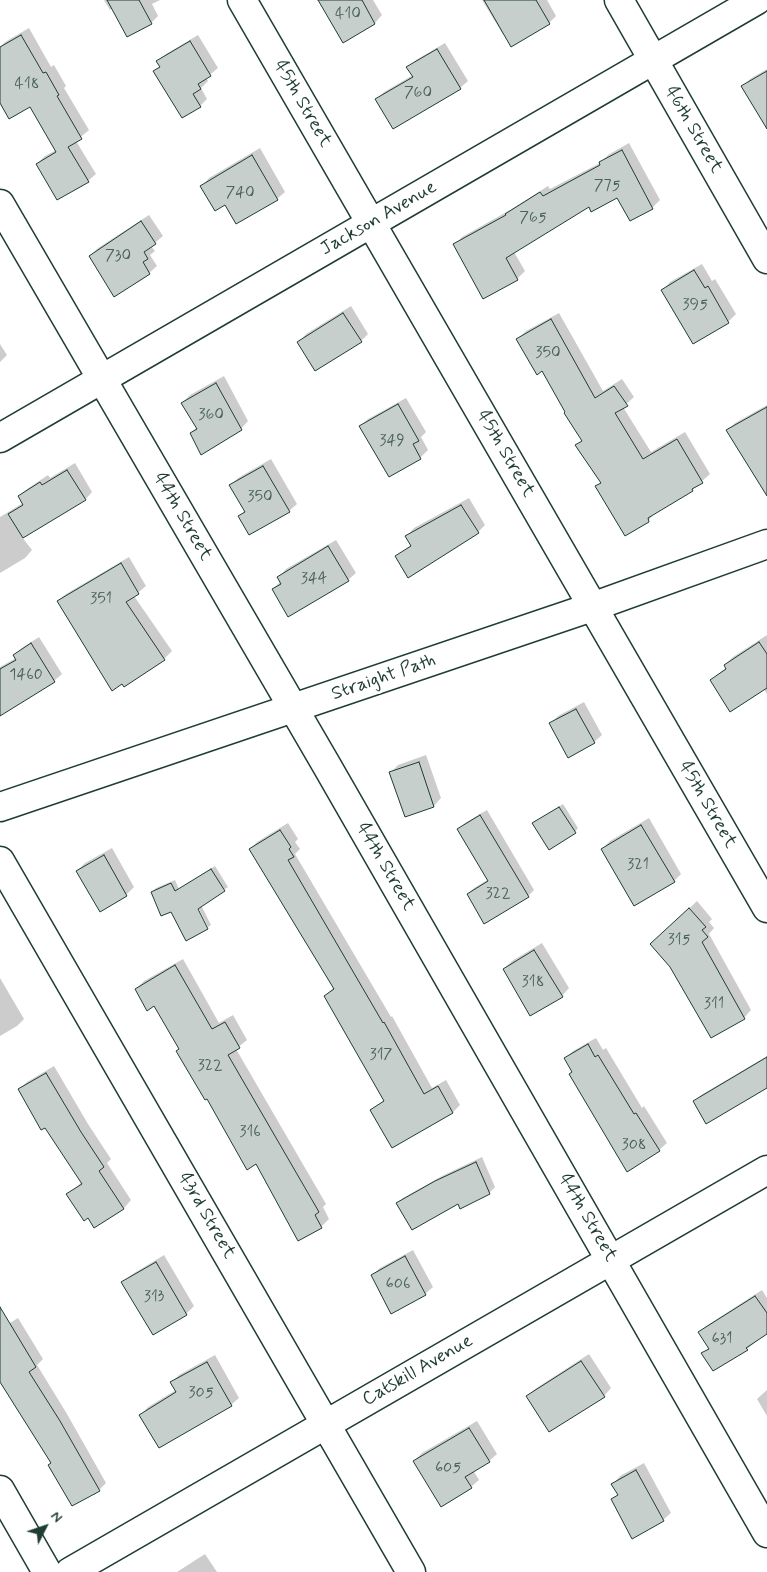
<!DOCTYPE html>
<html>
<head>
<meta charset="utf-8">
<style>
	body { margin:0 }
	#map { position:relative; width:767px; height:1572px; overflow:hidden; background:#fff; font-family:Mynerve,sans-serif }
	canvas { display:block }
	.north { position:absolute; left:20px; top:1502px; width:50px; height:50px; -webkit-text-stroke:4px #fff; paint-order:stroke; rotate:49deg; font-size:14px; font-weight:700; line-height:20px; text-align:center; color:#1f3d34 }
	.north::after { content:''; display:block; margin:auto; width:18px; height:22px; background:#1f3d34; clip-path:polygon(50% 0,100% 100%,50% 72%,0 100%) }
</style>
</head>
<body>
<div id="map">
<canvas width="767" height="1572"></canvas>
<div class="north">N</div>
</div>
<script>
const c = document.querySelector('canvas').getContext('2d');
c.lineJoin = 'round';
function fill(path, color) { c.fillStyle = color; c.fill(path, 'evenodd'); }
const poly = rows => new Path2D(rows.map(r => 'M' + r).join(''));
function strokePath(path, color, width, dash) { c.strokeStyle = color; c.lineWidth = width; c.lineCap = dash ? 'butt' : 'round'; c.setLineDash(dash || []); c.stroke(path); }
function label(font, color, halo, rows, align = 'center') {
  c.font = font + ' Mynerve,sans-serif'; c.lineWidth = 5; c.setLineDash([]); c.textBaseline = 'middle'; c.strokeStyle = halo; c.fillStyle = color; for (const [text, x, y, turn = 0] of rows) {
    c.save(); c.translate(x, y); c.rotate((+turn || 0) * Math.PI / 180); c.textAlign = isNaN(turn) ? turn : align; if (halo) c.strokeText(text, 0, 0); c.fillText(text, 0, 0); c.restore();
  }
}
fill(poly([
	[104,0,160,0,152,4,158,16,151,23,128,35,113,8,110,10],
	[319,0,373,0,382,15,375,23,343,41],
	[482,0,547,0,556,16,549,23,504,36],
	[29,28,51,67,54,65,66,86,64,88,89,130,76,141,96,174,88,181,37,164,45,156,56,150,30,105,0,101,0,47,5,42],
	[198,35,218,68,206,78,208,81,201,88,207,99,200,106,155,71,161,65,158,61,166,54],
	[445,43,468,81,460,88,377,99,384,92,413,75,408,67,416,60],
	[767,69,767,112,743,87,750,79],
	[629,143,660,200,652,208,631,220,618,196,589,206,514,252,525,271,517,279,455,245,462,237,510,210,548,186,550,189,600,163,608,155],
	[260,148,285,192,277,199,225,203,202,186,209,178],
	[149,215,163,236,151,246,155,251,150,255,157,266,149,273,90,256,98,248],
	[702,264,712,281,715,279,736,314,728,322,663,290,670,282],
	[351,306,368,334,361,341,299,342,306,334],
	[559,313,603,391,622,379,634,397,623,407,651,452,685,432,710,474,692,490,655,513,648,521,597,486,601,482,577,446,583,440,543,370,518,339,526,331],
	[0,344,7,355,0,362],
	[224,376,248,421,241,429,191,433,197,427,182,403,190,395],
	[406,398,426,432,421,437,428,450,420,458,390,476,361,426,368,419],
	[767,405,767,474,728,430,735,423],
	[271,459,297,504,289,511,240,516,245,510,231,485,238,478],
	[75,463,92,492,85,500,22,537,32,550,25,558,0,573,0,517,23,503,19,496,27,489,48,475,50,478],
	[469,498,485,525,478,532,397,556,412,544,407,536,414,528],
	[336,540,356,573,348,580,273,589,281,581,279,577,286,569],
	[129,557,146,586,134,596,172,651,164,659,124,685,58,601,66,594],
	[767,635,767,694,764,689,711,680,727,667,725,665,733,657],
	[39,637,62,674,54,681,0,714,0,667,16,658,15,655,22,648],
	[584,702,602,735,594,742,551,723,558,716],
	[426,755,441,798,434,806,391,772,398,765],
	[563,804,578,828,575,832,534,823],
	[487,810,534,890,528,896,468,894,474,888,489,879,458,829,465,823],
	[649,818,681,874,674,881,602,849,610,841],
	[288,823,298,839,295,842,300,849,295,854,391,1017,392,1016,432,1088,446,1080,460,1105,453,1112,393,1146,372,1110,384,1100,325,996,334,987,250,849,257,842],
	[112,848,134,887,126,895,100,910,77,871,85,863],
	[215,866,228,887,201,905,211,925,208,927,196,903,171,910,152,892,156,888,175,880,179,889],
	[697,901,712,919,709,922,714,928,709,934,751,1010,744,1018,659,937],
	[542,943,569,988,562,996,504,969,512,961],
	[183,959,219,1023,233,1015,247,1040,236,1049,326,1204,323,1207,329,1219,321,1227,299,1239,257,1163,180,1049,155,1005,136,989,144,981],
	[0,978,24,1019,17,1026,0,1036],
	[596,1038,603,1050,606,1048,642,1108,644,1106,667,1143,659,1150,573,1072,565,1059,573,1051],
	[767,1056,767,1087,694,1102,701,1095],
	[54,1066,88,1124,111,1159,107,1163,131,1200,124,1208,95,1227,68,1194,82,1182,19,1089,27,1082],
	[482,1157,495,1187,489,1193,458,1202,398,1203,403,1198,442,1176],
	[413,1250,433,1287,425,1294,372,1275,380,1268],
	[164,1255,194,1306,186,1314,153,1333,123,1282,131,1275],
	[762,1290,767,1298,767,1333,747,1349,703,1354,709,1347,700,1332,706,1326],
	[18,1318,43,1359,37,1365,67,1414,106,1483,99,1490,52,1463,0,1379,0,1329],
	[589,1354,611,1388,604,1396,528,1396,535,1389],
	[215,1355,239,1398,231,1405,141,1415,148,1407,176,1390,172,1382,179,1375],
	[767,1390,767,1416,757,1399],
	[477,1421,497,1454,489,1461,473,1470,479,1480,471,1487,414,1461,422,1453],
	[644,1463,671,1513,663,1520,612,1500,618,1494,613,1484,620,1476],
	[205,1554,217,1572,177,1572]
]), '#0003');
const building = poly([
	[107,0,139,0,152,24,127,37,107,0],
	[318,0,362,0,375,24,343,43,318,0],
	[484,0,536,0,550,24,511,47,484,0],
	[21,35,43,73,46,72,59,95,57,96,82,139,68,147,89,182,57,200,36,164,56,152,30,107,9,119,0,103,0,47,21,35],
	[190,41,211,76,198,84,201,89,193,94,201,107,182,118,153,71,160,67,156,61,190,41],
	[437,49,461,89,393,129,375,99,413,77,406,67,437,49],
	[767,71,767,129,741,86,767,71],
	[622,150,653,209,630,221,617,198,591,212,589,207,506,258,518,280,483,299,453,244,506,215,505,214,540,192,543,196,600,165,599,162,622,150],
	[252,155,278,200,236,224,225,205,215,211,200,186,252,155],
	[141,221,156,244,144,252,148,259,143,262,150,274,114,297,89,256,141,221],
	[694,270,705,288,708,286,729,323,693,344,661,290,694,270],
	[343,313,362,342,315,371,297,342,343,313],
	[551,319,595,398,614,386,628,406,615,413,643,459,677,439,703,483,692,489,693,491,648,518,649,522,625,536,595,486,601,483,575,445,582,441,564,413,565,412,542,371,537,375,516,339,551,319],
	[216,383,242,430,201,455,190,433,197,429,181,403,216,383],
	[398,404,419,441,413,444,421,459,389,477,359,426,398,404],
	[767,407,767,496,726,430,767,407],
	[263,466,290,512,249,535,238,516,245,512,229,485,263,466],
	[67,470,86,500,23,538,8,514,23,505,18,496,40,482,42,485,67,470],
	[461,505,479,533,408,578,395,556,411,546,405,536,461,505],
	[328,546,349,581,288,617,272,589,281,584,277,577,328,546],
	[121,563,139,594,126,602,165,660,124,687,122,684,112,691,57,601,121,563],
	[759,642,767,654,767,688,730,712,710,680,726,669,724,665,759,642],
	[31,643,55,682,0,716,0,669,16,660,13,655,31,643],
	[576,709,595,743,568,758,549,723,576,709],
	[419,762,434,807,405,817,389,772,419,762],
	[559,807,576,833,549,850,532,823,559,807],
	[480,815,529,897,484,924,467,894,488,881,457,829,480,815],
	[641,825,675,882,634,906,601,849,641,825],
	[280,830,291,847,289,849,294,857,288,860,383,1023,384,1022,424,1094,438,1086,453,1113,392,1148,370,1110,384,1101,324,996,334,989,249,849,280,830],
	[104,855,127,896,100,912,76,871,104,855],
	[211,869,225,891,198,909,208,929,186,941,171,912,161,916,151,892,171,883,175,891,211,869],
	[689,908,706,927,702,930,708,937,702,942,745,1019,711,1038,670,967,650,944,689,908],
	[534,950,563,997,530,1016,503,969,534,950],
	[175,965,212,1029,225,1022,240,1048,228,1055,319,1212,315,1215,322,1228,298,1241,256,1164,247,1170,207,1099,205,1100,176,1051,179,1049,154,1006,147,1011,135,989,175,965],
	[588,1044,595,1057,598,1055,634,1114,636,1113,660,1151,627,1172,569,1074,572,1072,564,1058,588,1044],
	[767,1057,767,1088,706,1124,693,1101,767,1057],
	[46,1073,81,1132,104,1167,99,1171,124,1209,94,1228,88,1218,84,1221,66,1194,82,1184,45,1128,41,1130,18,1089,46,1073],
	[476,1162,490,1194,460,1209,458,1204,412,1230,396,1203,435,1181,476,1162],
	[405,1256,426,1295,391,1314,371,1275,405,1256],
	[156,1262,187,1315,153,1335,121,1282,156,1262],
	[755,1296,767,1313,767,1334,746,1348,748,1350,713,1371,701,1353,709,1349,698,1332,755,1296],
	[0,1307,36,1367,29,1372,60,1421,100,1491,72,1506,48,1465,51,1463,0,1382,0,1307],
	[581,1361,605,1397,549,1432,526,1396,581,1361],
	[207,1362,232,1406,159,1448,139,1415,176,1392,170,1382,207,1362],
	[469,1428,490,1462,465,1477,472,1488,441,1507,413,1461,469,1428],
	[636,1470,664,1521,632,1539,611,1499,618,1495,611,1484,636,1470]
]);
fill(building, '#c7cfcc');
strokePath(building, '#1f3d34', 1);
const minor = poly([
	[242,0,767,908],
	[619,0,767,259],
	[0,204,327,766,767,1533],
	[0,438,757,0],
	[0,861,411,1572],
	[0,1490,47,1572],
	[70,1572,767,1170]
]);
const secondary = poly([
	[0,807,592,607,767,544]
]);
strokePath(minor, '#1f3d34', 31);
strokePath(secondary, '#1f3d34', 31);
strokePath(minor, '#fff', 28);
strokePath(secondary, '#fff', 28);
label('16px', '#49625a', null, [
	["410",348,15],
	["418",27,85],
	["760",418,94],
	["775",607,187],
	["740",240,194],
	["765",533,219],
	["730",118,257],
	["395",695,306],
	["350",548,354],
	["360",211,416],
	["349",392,442],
	["350",260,498],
	["344",314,580],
	["351",101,600],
	["1460",26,676],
	["321",638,866],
	["322",498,895],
	["315",679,941],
	["318",533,983],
	["311",714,1005],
	["317",381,1056],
	["322",210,1067],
	["316",250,1133],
	["308",634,1146],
	["606",398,1285],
	["313",154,1298],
	["631",722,1340],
	["305",201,1394],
	["605",448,1469]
]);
label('19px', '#1f3d34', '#fff', [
	["45th Street",302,104,60],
	["46th Street",693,130,60],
	["Jackson Avenue",379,219,-30],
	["45th Street",505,454,60],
	["44th Street",182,517,60],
	["Straight Path",384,678,-19],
	["45th Street",707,805,60],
	["44th Street",385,867,60],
	["43rd Street",206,1216,60],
	["44th Street",587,1218,60],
	["Catskill Avenue",418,1371,-30]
]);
</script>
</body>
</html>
